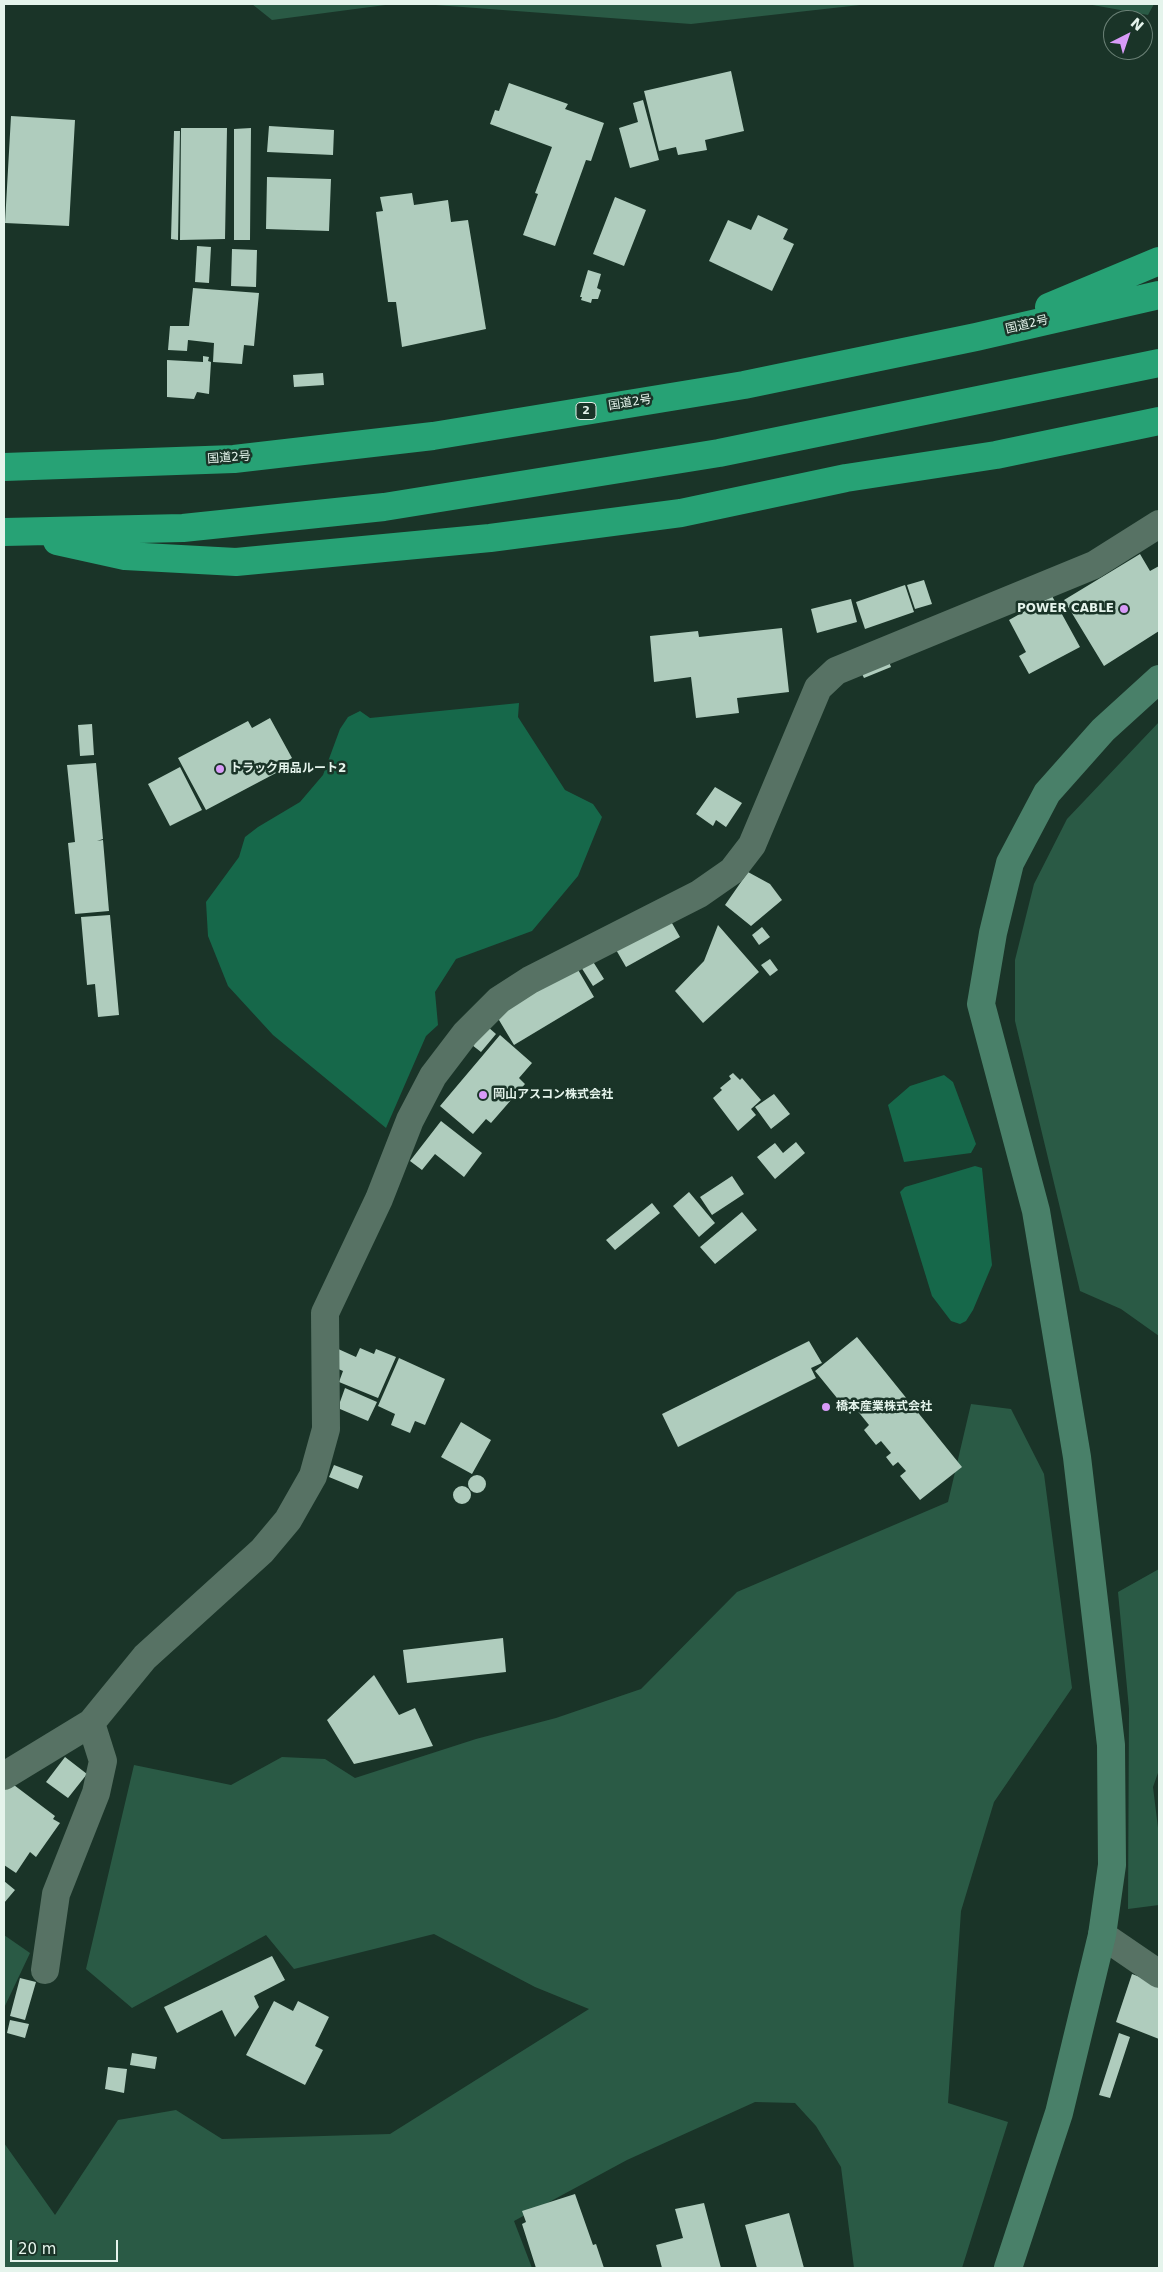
<!DOCTYPE html>
<html>
<head>
<meta charset="utf-8">
<style>
	body { margin:0 }
	#map { position:relative; width:1163px; height:2272px; overflow:hidden; background:#1a3428; font-family:"DejaVu Sans",sans-serif }
	canvas { display:block }
	.frame { position:absolute; inset:0; border:5px solid #e5f4ec; pointer-events:none }
	.north { position:absolute; left:1103px; top:10px; width:50px; height:50px; box-sizing:border-box; background:#1a3428; border:1px solid #6b8176; border-radius:50%; rotate:41deg; font-size:14px; font-weight:700; line-height:20px; text-align:center; color:#e5f4ec }
	.north::after { content:''; display:block; margin:auto; width:18px; height:22px; background:#d89bf8; clip-path:polygon(50% 0,100% 100%,50% 72%,0 100%) }
	.scale { position:absolute; left:10px; top:2240px; width:108px; height:22px; box-sizing:border-box; border:2px solid #e5f4ec; border-top:0; padding-left:6px; font-size:15px; line-height:18px; white-space:nowrap; color:#e5f4ec; -webkit-text-stroke:4px #1a3428; paint-order:stroke }
</style>
</head>
<body>
<div id="map">
<canvas width="1163" height="2272"></canvas>
<div class="frame"></div>
<div class="north">N</div>
<div class="scale">20 m</div>
</div>
<script>
const c = document.querySelector('canvas').getContext('2d');
c.lineJoin = 'round';
function fill(path, color) { c.fillStyle = color; c.fill(path, 'evenodd'); }
const poly = rows => new Path2D(rows.map(r => 'M' + r).join(''));
function strokePath(path, color, width, dash) { c.strokeStyle = color; c.lineWidth = width; c.lineCap = dash ? 'butt' : 'round'; c.setLineDash(dash || []); c.stroke(path); }
function label(font, color, halo, rows, align = 'center') {
  c.font = font + ' "DejaVu Sans","Noto Sans JP",sans-serif'; c.lineWidth = 5; c.setLineDash([]); c.textBaseline = 'middle'; c.strokeStyle = halo; c.fillStyle = color; for (const [text, x, y, turn = 0] of rows) {
    c.save(); c.translate(x, y); c.rotate((+turn || 0) * Math.PI / 180); c.textAlign = isNaN(turn) ? turn : align; if (halo) c.strokeText(text, 0, 0); c.fillText(text, 0, 0); c.restore();
  }
}
fill(poly([
	[252,4,393,4,272,20],
	[422,4,869,4,691,24],
	[1087,4,1154,4,1148,15],
	[1159,722,1159,1336,1121,1309,1080,1291,1015,1021,1015,960,1034,884,1067,819],
	[971,1404,1011,1409,1044,1474,1072,1688,994,1802,961,1911,948,2103,1008,2122,962,2268,854,2268,841,2167,816,2126,795,2103,755,2102,627,2160,514,2221,532,2268,4,2268,4,2143,55,2215,118,2120,176,2110,222,2139,390,2134,589,2009,535,1987,434,1934,294,1969,266,1935,132,2008,86,1969,134,1765,231,1785,282,1757,325,1759,355,1778,476,1739,556,1718,641,1689,737,1592,948,1502],
	[1159,1569,1159,1770,1153,1787,1159,1836,1159,1905,1128,1909,1129,1709,1118,1592],
	[4,1935,30,1953,4,2008]
]), '#2a5a45');
fill(poly([
	[519,703,518,717,565,790,593,804,602,817,578,876,532,931,456,959,435,992,438,1025,426,1036,386,1128,273,1035,228,986,208,936,206,902,239,857,245,837,258,827,300,802,323,775,340,729,348,717,360,711,370,718],
	[944,1075,953,1082,976,1144,971,1153,904,1162,888,1105,910,1086],
	[975,1166,982,1168,992,1265,973,1310,966,1321,960,1324,951,1321,932,1296,900,1192,905,1187]
]), '#16684a');
fill(poly([
	[731,71,744,131,705,140,707,150,678,155,676,147,659,151,644,91],
	[509,83,568,104,565,109,604,123,591,161,586,160,555,246,523,235,538,194,535,193,552,147,490,124,495,110,499,111],
	[643,100,659,160,630,168,619,128,638,122,633,103],
	[11,116,75,120,69,226,5,223],
	[269,126,334,130,333,155,267,152],
	[181,128,227,128,225,239,180,240],
	[251,128,250,240,234,240,234,129],
	[174,131,180,131,178,240,171,239],
	[267,177,331,179,329,231,266,229],
	[412,193,414,205,448,200,451,222,468,220,486,329,402,347,396,302,388,302,376,212,383,211,380,197],
	[615,197,646,210,624,266,593,254],
	[758,215,788,229,783,239,794,244,772,291,709,261,728,220,751,230],
	[197,246,211,247,209,283,195,282],
	[232,249,257,250,256,287,231,286],
	[588,270,601,274,597,288,601,290,598,299,592,299,591,303,581,300,582,297,580,297],
	[193,288,259,293,254,346,244,345,242,364,213,362,214,343,188,340,187,351,168,350,170,326,189,326],
	[203,356,209,357,208,361,211,362,209,394,197,392,194,399,167,397,167,360,203,362],
	[323,373,324,385,294,387,293,375],
	[1140,554,1150,571,1159,566,1159,631,1104,666,1064,600],
	[924,580,932,604,915,609,907,585],
	[905,585,914,612,865,629,856,602],
	[1052,596,1080,647,1029,674,1019,656,1026,652,1009,620],
	[851,599,857,622,817,633,811,609],
	[782,628,789,692,737,698,739,713,696,718,691,677,654,682,650,636,698,631,699,637],
	[888,659,891,667,864,678,860,670],
	[270,718,292,758,273,768,276,773,206,810,178,758,248,721,252,728],
	[92,724,94,755,80,756,78,725],
	[96,763,103,839,97,841,103,840,109,911,75,914,68,843,75,842,67,765],
	[180,767,202,810,170,826,148,784],
	[715,787,742,803,726,827,716,820,713,826,696,814],
	[748,872,770,884,782,900,751,926,725,905],
	[110,915,119,1015,98,1017,95,984,87,985,81,917],
	[669,918,680,937,626,967,615,948],
	[718,925,759,972,703,1023,675,991,704,961],
	[762,927,770,937,759,945,752,935],
	[770,959,778,970,770,976,761,965],
	[592,960,604,979,593,986,581,967],
	[577,968,594,997,514,1045,496,1015],
	[488,1027,496,1034,481,1052,472,1045],
	[500,1035,532,1063,519,1078,525,1084,491,1123,486,1119,473,1134,440,1106],
	[733,1073,740,1080,742,1078,761,1100,751,1109,756,1115,738,1131,713,1098,722,1090,720,1088,731,1079,729,1076],
	[774,1094,790,1114,771,1129,755,1107],
	[441,1121,482,1153,464,1177,435,1154,422,1170,410,1161],
	[796,1142,805,1153,775,1179,757,1157,775,1143,783,1153],
	[732,1176,744,1194,712,1215,700,1197],
	[689,1192,715,1223,699,1237,673,1206],
	[652,1203,660,1213,615,1250,606,1240],
	[742,1212,757,1230,715,1264,700,1247],
	[857,1337,962,1467,920,1500,900,1476,906,1471,898,1462,893,1466,886,1457,891,1453,881,1441,876,1445,864,1430,869,1425,856,1409,850,1414,815,1371],
	[809,1341,822,1363,811,1368,816,1378,678,1447,662,1414],
	[336,1348,356,1357,360,1348,374,1354,376,1349,396,1357,378,1398,339,1382,343,1371,336,1368],
	[399,1358,445,1379,425,1425,415,1421,410,1433,391,1425,395,1414,378,1406],
	[345,1388,377,1402,368,1421,340,1409,340,1402],
	[461,1422,491,1440,472,1474,441,1457],
	[334,1465,363,1476,358,1489,329,1477],
	'468 1484a9 9 0 1 1 18 0a9 9 0 1 1-18 0Z',
	'453 1495a9 9 0 1 1 18 0a9 9 0 1 1-18 0Z',
	[503,1638,506,1672,407,1683,403,1650],
	[374,1675,399,1715,415,1708,433,1746,354,1764,327,1720],
	[65,1757,87,1774,68,1798,46,1782],
	[6,1779,55,1816,53,1819,60,1823,36,1857,30,1852,16,1873,4,1865,4,1782],
	[4,1881,15,1890,4,1903],
	[272,1956,285,1980,254,1996,259,2007,235,2037,222,2010,177,2033,164,2007],
	[1132,1974,1159,1984,1159,2039,1116,2022],
	[20,1978,36,1982,25,2020,10,2016],
	[274,2001,293,2011,298,2001,329,2017,315,2046,323,2050,305,2085,246,2055],
	[10,2020,29,2024,25,2038,7,2033],
	[1119,2033,1130,2037,1110,2098,1099,2095],
	[132,2053,157,2057,155,2069,130,2065],
	[108,2067,127,2069,124,2093,105,2089],
	[575,2194,593,2245,596,2244,604,2268,536,2268,522,2224,526,2222,522,2211],
	[704,2203,721,2268,662,2268,656,2245,683,2238,675,2209],
	[789,2213,804,2268,757,2268,745,2225]
]), '#afccbd');
strokePath(poly([
	[4,1776,91,1723,145,1657,262,1551,288,1520,313,1476,326,1429,325,1313,379,1199,410,1120,433,1076,465,1034,499,1000,530,980,699,894,732,871,752,845,818,688,836,671,1094,565,1159,524],
	[1102,1935,1159,1974],
	[45,1970,56,1894,96,1793,103,1761,91,1723]
]), '#577264', 28);
strokePath(poly([
	[1008,2268,1059,2113,1102,1935,1112,1865,1111,1745,1077,1457,1036,1211,981,1004,993,933,1010,863,1047,793,1103,730,1159,679]
]), '#498069', 28);
strokePath(poly([
	[1049,307,1159,261],
	[4,467,234,459,433,436,744,385,976,337,1159,295],
	[4,532,183,528,384,507,719,453,1159,363],
	[57,541,125,556,236,562,490,538,681,513,846,478,996,455,1159,421]
]), '#27a275', 28);
for (const [x, y, r, color] of [
	[1124,609,5,"#d89bf8"],
	[220,769,5,"#d89bf8"],
	[483,1095,5,"#d89bf8"],
	[826,1407,5,"#d89bf8"]
]) { const dot = new Path2D(); dot.arc(x, y, r, 0, 2 * Math.PI); c.fillStyle = color; c.fill(dot); strokePath(dot, '#1a3428', 2); }
for (const [x, y, w] of [
	[586,411,20]
]) { const box = new Path2D(); box.roundRect(x - w / 2, y - 8.5, w, 17, 4); c.fillStyle = '#1a3428'; c.fill(box); strokePath(box, '#e5f4ec', 1); }
label('bold 11px', '#e5f4ec', null, [
	["2",586,411]
]);
label('12px', '#e5f4ec', '#1a3428', [
	["国道2号",1027,325,-13],
	["国道2号",630,403,-9],
	["国道2号",229,458,-4]
]);
label('bold 12px', '#e5f4ec', '#1a3428', [
	["POWER CABLE",1114,609,"right"],
	["トラック用品ルート2",230,769],
	["岡山アスコン株式会社",493,1095],
	["橋本産業株式会社",836,1407]
], 'left');
</script>
</body>
</html>
